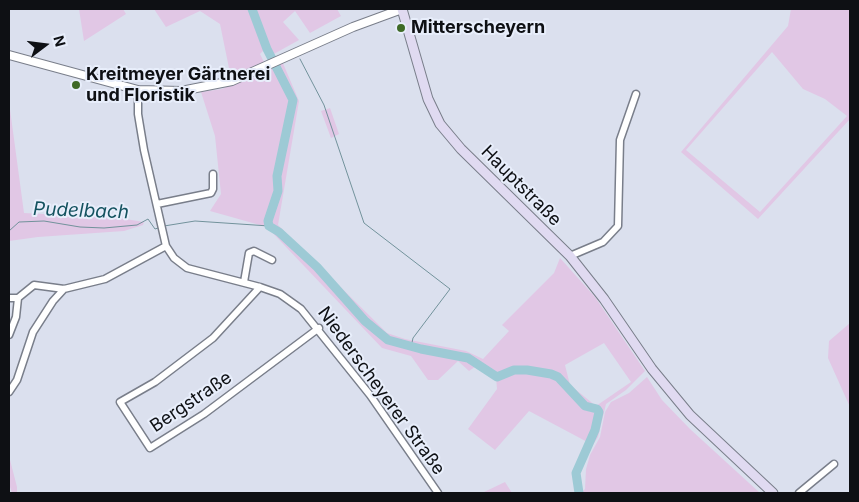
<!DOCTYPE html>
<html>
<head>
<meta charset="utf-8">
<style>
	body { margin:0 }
	#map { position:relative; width:859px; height:502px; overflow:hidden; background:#dbe0ee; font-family:Inter,sans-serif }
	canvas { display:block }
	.frame { position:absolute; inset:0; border:10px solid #0e1014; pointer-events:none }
	.north { position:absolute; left:20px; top:20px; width:50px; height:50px; -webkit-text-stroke:4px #e8eefb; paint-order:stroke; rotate:75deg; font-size:14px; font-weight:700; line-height:20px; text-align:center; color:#0e1014 }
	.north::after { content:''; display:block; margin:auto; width:18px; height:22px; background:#0e1014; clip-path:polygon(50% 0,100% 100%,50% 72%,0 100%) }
</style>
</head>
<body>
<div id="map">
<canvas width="859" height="502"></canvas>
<div class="frame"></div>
<div class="north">N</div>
</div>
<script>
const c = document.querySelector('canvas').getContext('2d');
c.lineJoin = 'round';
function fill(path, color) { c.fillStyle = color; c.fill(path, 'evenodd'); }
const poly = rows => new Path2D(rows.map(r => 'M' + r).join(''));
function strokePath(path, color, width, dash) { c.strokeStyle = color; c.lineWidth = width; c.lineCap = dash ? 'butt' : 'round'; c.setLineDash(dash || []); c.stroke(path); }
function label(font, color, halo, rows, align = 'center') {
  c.font = font + ' Inter,sans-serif'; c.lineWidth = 4; c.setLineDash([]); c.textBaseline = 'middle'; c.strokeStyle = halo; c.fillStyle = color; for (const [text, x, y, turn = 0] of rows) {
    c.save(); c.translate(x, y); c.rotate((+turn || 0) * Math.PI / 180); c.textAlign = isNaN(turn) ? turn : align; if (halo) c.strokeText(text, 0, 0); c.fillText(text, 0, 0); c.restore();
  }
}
fill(poly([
	[79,9,123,9,126,14,84,41],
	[154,9,248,9,264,50,260,54,264,62,231,78,220,24,200,11,166,27],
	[255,9,337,9,341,16,310,33,295,11,283,22,299,40,272,55],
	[791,9,850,9,850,119,758,219,681,152,788,26],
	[772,52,803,89,825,99,847,116,760,212,686,150],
	[282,61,299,101,278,225,387,333,405,339,466,351,483,359,509,331,502,325,554,273,560,258,595,297,645,371,626,390,606,404,598,437,593,445,529,411,495,450,468,429,497,389,496,377,479,364,469,371,458,361,438,380,428,380,411,356,382,348,267,227,210,211,221,194,215,136,201,92,222,89],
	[604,343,631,382,596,406,570,385,565,365],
	[9,102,24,213,119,218,144,222,143,225,124,231,38,237,9,241],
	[330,108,339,134,331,138,321,111],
	[850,323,850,407,828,358,829,341],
	[647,377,662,400,690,429,760,493,581,493,585,489,586,469,590,455,600,437,605,412,611,402,629,393],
	[9,456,17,487,17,493,12,493,9,484],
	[505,482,512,493,483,493,484,492]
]), '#e1c7e5');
strokePath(poly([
	[300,59,324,105,364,223,450,289,413,338,411,347],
	[164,226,195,221,269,226],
	[9,231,19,222,44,221,80,227,104,228,137,225,148,219,155,229,158,228]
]), '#72929b', 1);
strokePath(poly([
	[252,9,267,49,293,100,277,176,278,191,268,221,269,226,279,232,317,267,365,321,388,340,421,349,468,358,497,377,514,370,527,370,551,374,558,377,585,406,597,409,599,412,595,430,576,473,579,493]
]), '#9dcad5', 9);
const minor = poly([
	[138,90,138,114,144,150,166,246,174,258,187,268,260,287,280,294,301,309,370,395,438,493],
	[157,204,211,193,213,189,213,174],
	[570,256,603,242,618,226,620,140,636,94],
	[244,282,249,253,254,251,272,260],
	[260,287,213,338,155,382,120,402,150,448,204,414,319,328],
	[9,298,18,298],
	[9,335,16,317,18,298,34,285,64,289,105,279,166,246],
	[9,392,17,380,33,332,53,301,64,289],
	[799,493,834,464]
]);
const tertiary = poly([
	[9,55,138,90,181,91,232,81,353,27,402,9]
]);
const secondary = poly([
	[402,9,428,99,440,124,461,149,570,256,604,299,652,369,690,415,773,493]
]);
strokePath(minor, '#797e8a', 9);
strokePath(tertiary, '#797e8a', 10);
strokePath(secondary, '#797e8a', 11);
strokePath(minor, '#fff', 6);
strokePath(tertiary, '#fff', 8);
strokePath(secondary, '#e0daf1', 9);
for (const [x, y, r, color] of [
	[401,28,5,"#3f6a27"],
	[76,85,5,"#3f6a27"]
]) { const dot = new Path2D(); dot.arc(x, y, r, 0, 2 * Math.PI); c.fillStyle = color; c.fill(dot); strokePath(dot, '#e8eefb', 2); }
label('bold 18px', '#0e1014', '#e8eefb', [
	["Mitterscheyern",411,28],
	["Kreitmeyer Gärtnerei",86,75],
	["und Floristik",86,96]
], 'left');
label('18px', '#0e1014', '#e8eefb', [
	["Hauptstraße",521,186,45],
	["Niederscheyerer Straße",381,391,54],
	["Bergstraße",191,402,-34]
]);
label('italic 19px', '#14525f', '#e8eefb', [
	["Pudelbach",81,211,2]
]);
</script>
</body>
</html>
